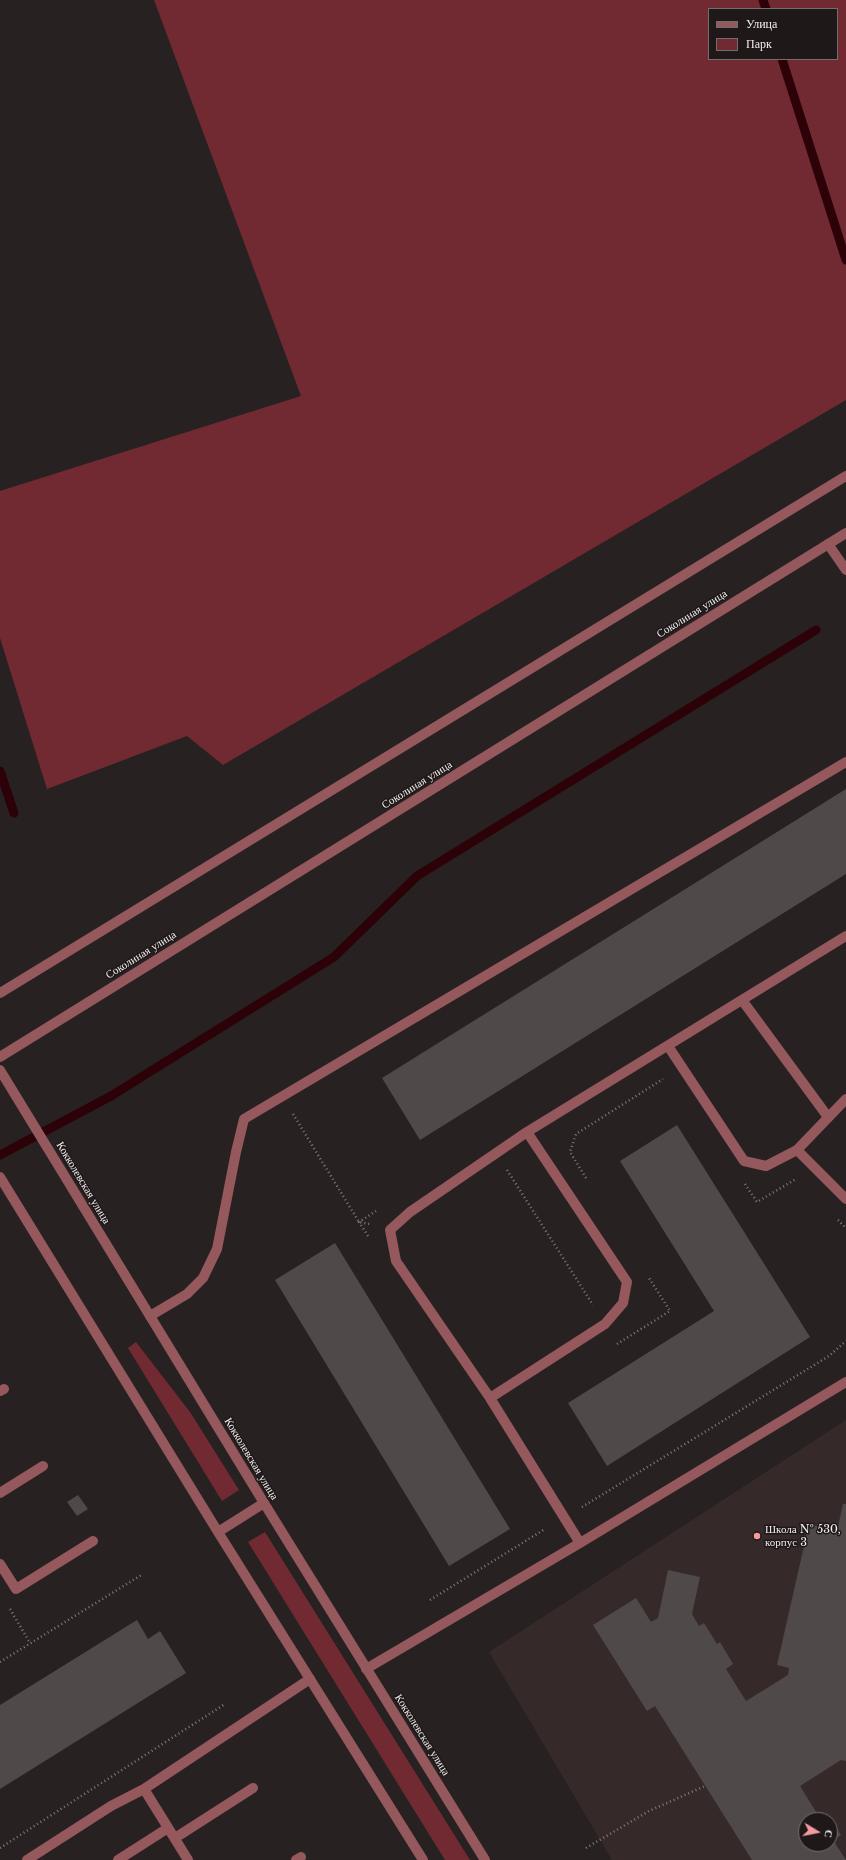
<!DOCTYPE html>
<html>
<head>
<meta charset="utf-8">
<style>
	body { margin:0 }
	#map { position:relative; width:846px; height:1860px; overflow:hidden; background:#282121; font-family:"Libre Baskerville",serif }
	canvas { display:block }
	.legend { position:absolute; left:708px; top:8px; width:130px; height:52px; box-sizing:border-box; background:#1e1818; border:1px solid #736e6e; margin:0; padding:5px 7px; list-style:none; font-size:12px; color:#f3eeee }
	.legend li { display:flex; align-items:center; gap:8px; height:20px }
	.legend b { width:20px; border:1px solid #736e6e }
	.north { position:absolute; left:798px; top:1812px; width:40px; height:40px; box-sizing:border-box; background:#1e1818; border:1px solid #736e6e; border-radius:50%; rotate:100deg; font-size:11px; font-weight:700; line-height:16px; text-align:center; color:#f3eeee }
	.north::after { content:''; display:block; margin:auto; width:14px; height:18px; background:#f49a9f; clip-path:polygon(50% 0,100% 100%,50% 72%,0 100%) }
</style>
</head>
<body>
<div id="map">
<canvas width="846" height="1860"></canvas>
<ul class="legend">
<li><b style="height:5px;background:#95585c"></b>Улица</li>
<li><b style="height:11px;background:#712a32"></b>Парк</li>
</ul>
<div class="north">С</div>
</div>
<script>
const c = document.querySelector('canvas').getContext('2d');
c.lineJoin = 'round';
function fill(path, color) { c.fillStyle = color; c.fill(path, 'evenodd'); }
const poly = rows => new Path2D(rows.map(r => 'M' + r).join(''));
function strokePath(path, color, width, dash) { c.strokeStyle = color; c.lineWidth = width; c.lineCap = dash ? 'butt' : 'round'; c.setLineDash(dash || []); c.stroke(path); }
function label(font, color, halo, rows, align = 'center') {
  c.font = font + ' "Libre Baskerville",serif'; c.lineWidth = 3; c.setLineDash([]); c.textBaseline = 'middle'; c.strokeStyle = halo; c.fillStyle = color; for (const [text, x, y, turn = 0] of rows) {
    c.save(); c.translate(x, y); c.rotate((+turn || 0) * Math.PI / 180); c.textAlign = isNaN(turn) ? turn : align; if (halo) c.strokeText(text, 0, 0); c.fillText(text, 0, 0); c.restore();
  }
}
fill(poly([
	[846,1420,846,1860,612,1860,489,1652],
	[806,1820,830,1820,830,1844,806,1844]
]), '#362929');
fill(poly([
	[154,0,846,0,846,400,223,765,187,736,47,789,0,638,0,491,301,396],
	[709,9,837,9,837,59,709,59],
	[136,1342,190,1412,239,1490,222,1501,128,1348],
	[265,1532,470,1860,445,1860,248,1542]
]), '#712a32');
strokePath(poly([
	[763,0,766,9],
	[782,59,846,260],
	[0,771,14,813],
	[0,1155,111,1096,334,957,417,876,816,630]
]), '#2c0208', 9);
fill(poly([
	[846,789,846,874,420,1140,382,1078],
	[677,1125,810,1337,607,1466,568,1403,714,1311,620,1161],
	[335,1243,510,1529,449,1566,275,1280],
	[78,1495,88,1509,77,1516,67,1502],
	[843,1504,846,1504,846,1761,841,1760,800,1786,821,1820,806,1820,806,1844,830,1844,831,1820,841,1835,833,1840,846,1860,752,1860,655,1706,647,1711,593,1625,636,1598,651,1622,658,1618,668,1570,700,1577,692,1614,699,1626,704,1623,717,1644,720,1642,733,1664,726,1669,746,1701,788,1675,789,1668,777,1665,809,1524,837,1531],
	[137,1620,148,1639,160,1631,186,1673,0,1789,0,1705]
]), '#504949');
strokePath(poly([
	[293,1114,359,1222,370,1224],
	[507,1170,593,1305],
	[586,1178,570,1152,576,1134,663,1079],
	[745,1184,757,1202,796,1179],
	[838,1220,846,1228],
	[368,1236,359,1222,376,1211],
	[617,1344,670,1311,649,1278],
	[582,1507,829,1356,846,1341],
	[430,1600,545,1529],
	[10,1609,30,1643],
	[0,1662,143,1574],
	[0,1848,225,1704],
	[586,1848,649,1811,705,1786]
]), '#827c7c', 2.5, [1, 3]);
strokePath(poly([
	[828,544,846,570],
	[742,1000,828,1117],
	[668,1046,744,1161,766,1166,797,1150,846,1099],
	[797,1150,846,1199],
	[150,1316,187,1294,203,1278,217,1249,236,1152,244,1119,846,762],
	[0,1391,4,1389],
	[490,1398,605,1324,623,1303,627,1282,527,1132],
	[0,1493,43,1466],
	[580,1543,490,1398,396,1261,390,1230,410,1212,527,1132,846,936],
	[0,1564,16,1589,93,1541],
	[366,1669,580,1543,846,1382],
	[144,1789,188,1860],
	[175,1838,253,1788],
	[27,1860,111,1806,144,1789,310,1679],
	[118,1860,168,1828],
	[296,1860,301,1857]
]), '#95585c', 10);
strokePath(poly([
	[0,993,846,476],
	[0,1057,846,533],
	[0,1070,264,1503,485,1860],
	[0,1177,218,1532,423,1860],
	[218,1532,264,1503]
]), '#95585c', 10);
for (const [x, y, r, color] of [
	[757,1536,4,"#f49a9f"]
]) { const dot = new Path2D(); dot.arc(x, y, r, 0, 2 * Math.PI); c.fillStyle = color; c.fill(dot); strokePath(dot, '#1e1818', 1.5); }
label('11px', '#f3eeee', '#1e1818', [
	["Соколиная улица",692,614,-32],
	["Соколиная улица",417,785,-32],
	["Соколиная улица",141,955,-32],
	["Кокколевская улица",83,1183,59],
	["Кокколевская улица",251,1459,59],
	["Кокколевская улица",422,1735,58]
]);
label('11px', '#f3eeee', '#1e1818', [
	["Школа № 530,",765,1530],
	["корпус 3",765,1543]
], 'left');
</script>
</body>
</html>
